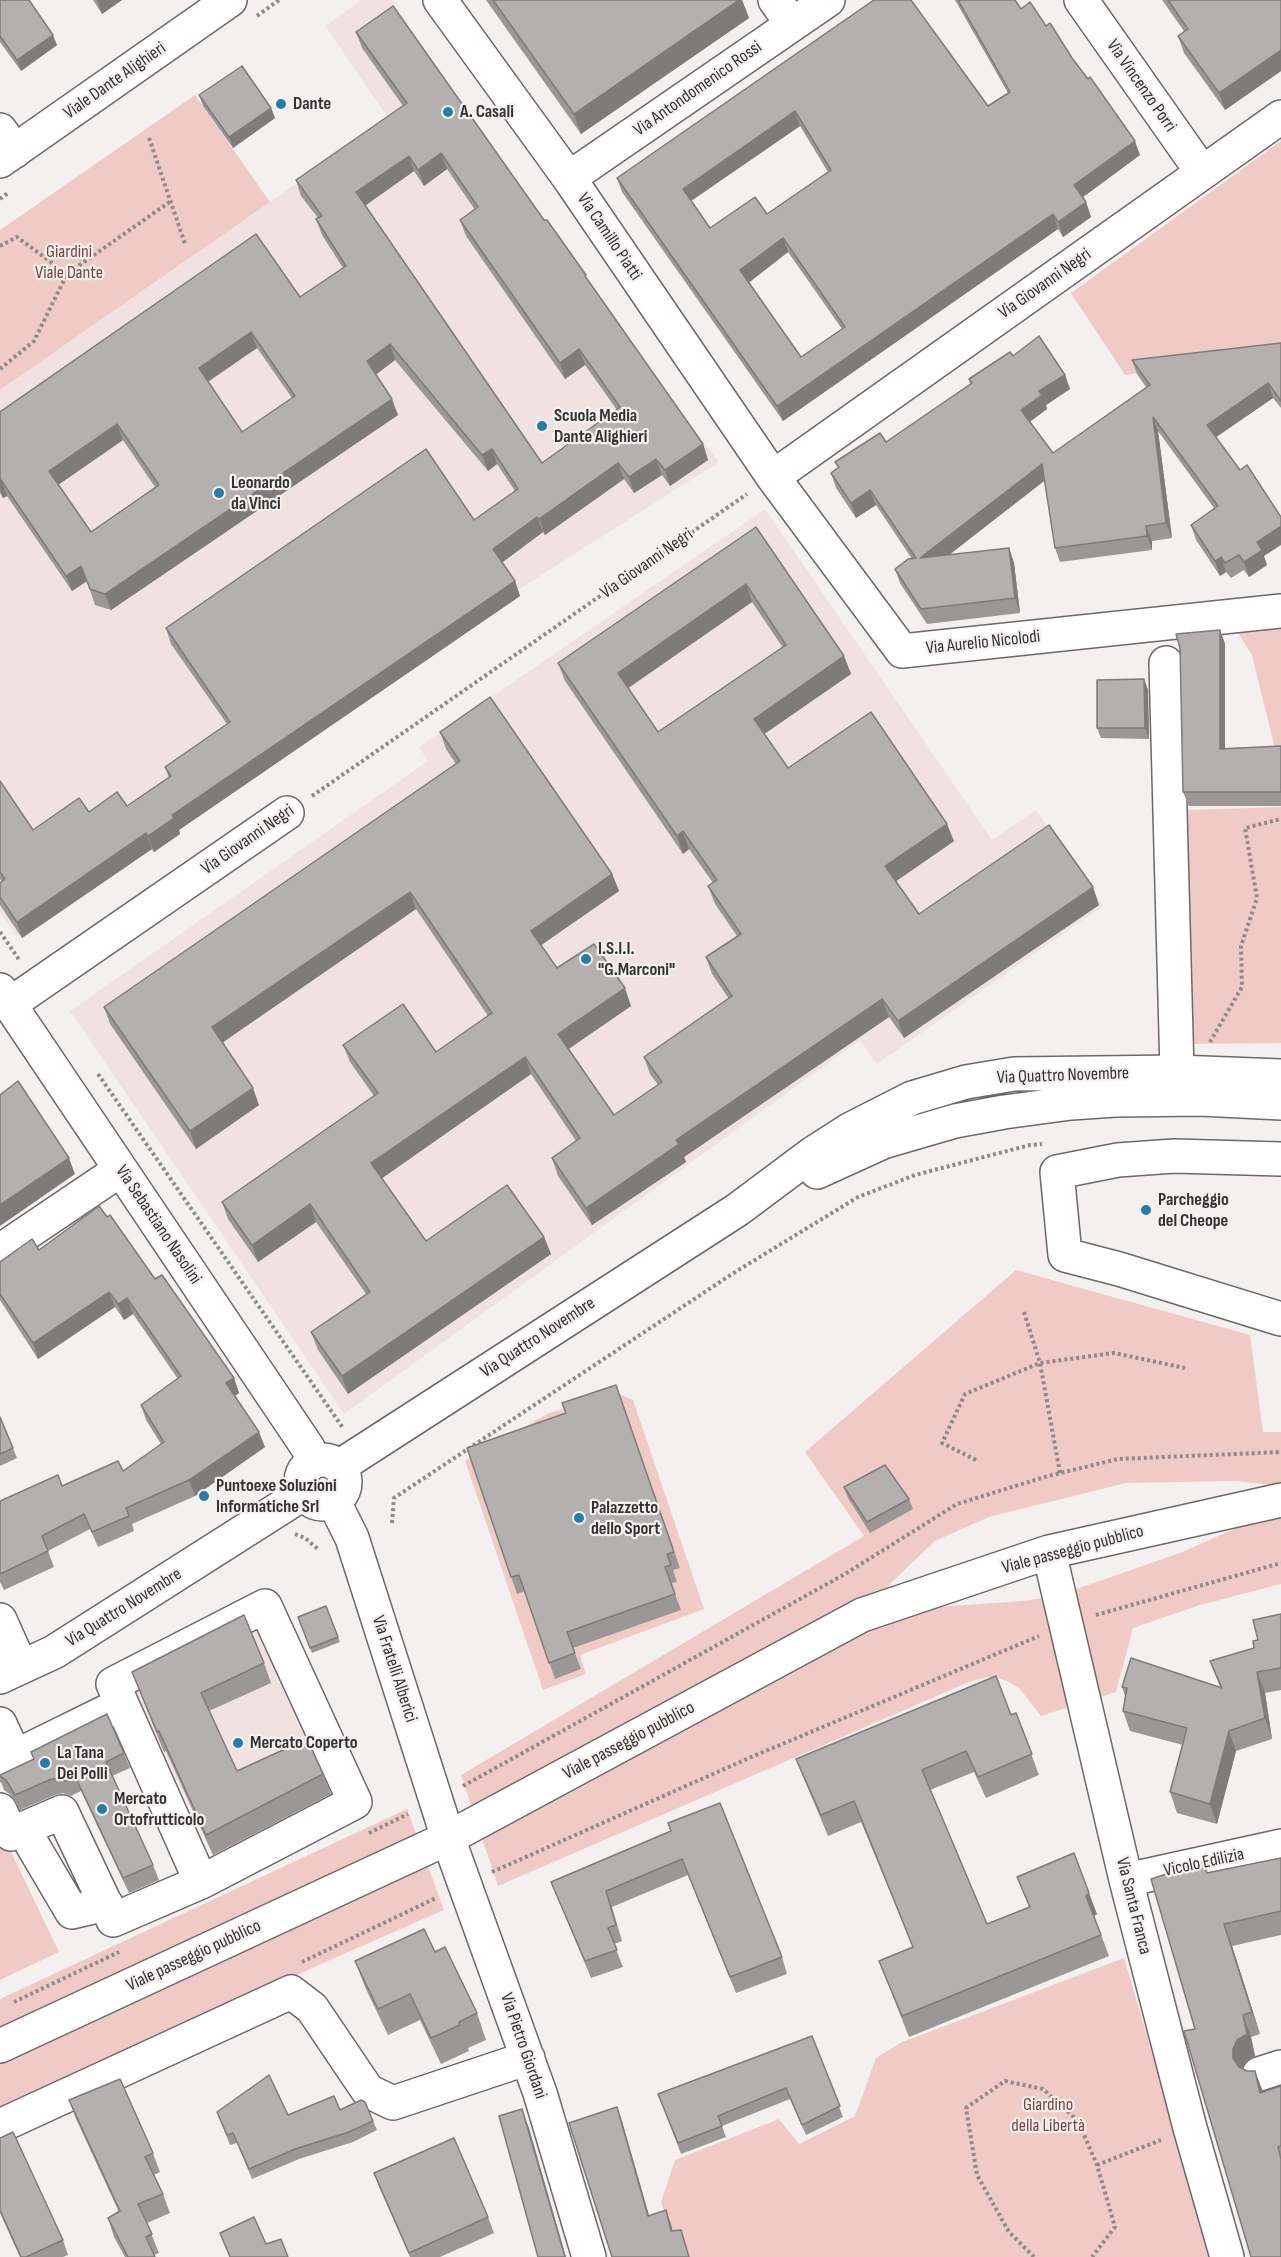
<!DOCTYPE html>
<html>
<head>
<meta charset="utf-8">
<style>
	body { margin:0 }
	canvas { display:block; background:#f5f0f0 }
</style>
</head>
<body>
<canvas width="1281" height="2257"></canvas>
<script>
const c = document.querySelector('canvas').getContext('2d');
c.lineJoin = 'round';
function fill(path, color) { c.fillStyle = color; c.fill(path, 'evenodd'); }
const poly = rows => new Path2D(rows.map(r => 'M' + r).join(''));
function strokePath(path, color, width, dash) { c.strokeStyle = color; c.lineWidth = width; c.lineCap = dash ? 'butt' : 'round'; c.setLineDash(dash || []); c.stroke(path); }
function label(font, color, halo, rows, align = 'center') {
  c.font = font + ' "Sofia Sans Condensed",sans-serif'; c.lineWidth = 4.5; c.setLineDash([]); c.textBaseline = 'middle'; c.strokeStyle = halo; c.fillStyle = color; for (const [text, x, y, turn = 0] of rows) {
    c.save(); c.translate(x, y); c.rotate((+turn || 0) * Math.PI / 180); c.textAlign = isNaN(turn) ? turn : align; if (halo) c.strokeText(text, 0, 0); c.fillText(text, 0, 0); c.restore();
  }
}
fill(poly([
	[361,0,392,0,561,253,719,462,510,595,17,937,0,912,0,390,389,119,325,26],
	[765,509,992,840,1036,810,1103,906,877,1064,860,1040,344,1414,70,1011,428,761,419,747],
	[262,1625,344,1804,217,1864,130,1682]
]), '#f0e2e0');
fill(poly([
	[195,95,270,202,0,390,0,230],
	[1281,141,1281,351,1125,375,1071,293],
	[1281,622,1281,755,1276,753,1252,655,1235,628],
	[1281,807,1281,1043,1188,1044,1186,810],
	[1016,1270,1250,1335,1263,1432,1281,1432,1281,1486,1237,1481,1126,1483,989,1517,935,1541,893,1581,863,1614,907,1609,1023,1601,1059,1595,1180,1553,1281,1508,1281,1584,1200,1605,1133,1628,1116,1692,1041,1716,1019,1688,1009,1682,999,1678,987,1677,969,1682,498,1886,461,1775,864,1536,805,1452],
	[617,1393,633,1400,704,1609,580,1655,586,1674,543,1690,465,1461,549,1413],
	[407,1809,444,1910,321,1964,0,2113,0,1999],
	[0,1829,59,1952,0,1980],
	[1124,1958,1212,2257,678,2257,661,2202,675,2160,779,2119,799,2144,855,2116,876,2058,900,2043]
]), '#f0cbc6');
const minor = poly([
	[440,0,569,178,773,477,902,651,1281,611],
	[775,0,792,24],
	[1081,0,1202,172],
	[0,130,15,151],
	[569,178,828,0],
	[773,477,1281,117],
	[1166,663,1177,1072],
	[0,990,308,1448,313,1461],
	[10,1004,287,813],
	[1281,1159,1174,1156,1118,1160,1057,1172,1065,1255,1119,1269,1281,1319],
	[0,1251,120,1170],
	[334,1502,352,1538,448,1838,540,2093,589,2257],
	[1049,1552,1126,1880,1190,2128,1227,2257],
	[0,1620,21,1667],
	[0,1724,15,1757],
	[0,1764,122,1704],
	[0,1810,11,1834,62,1812,113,1920,201,1882,113,1684,265,1606,355,1802,201,1882],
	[23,1829,72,1912,106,1904],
	[1126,1880,1281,1846],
	[0,2046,448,1838,862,1615,1049,1552,1281,1500],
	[1259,2074,1281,2067],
	[0,2126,291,1992,312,2008,368,2091,393,2103,528,2058]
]);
const major = poly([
	[0,161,230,0],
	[817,1172,883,1142,955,1121,1004,1112,1071,1103,1115,1100,1201,1099,1281,1103],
	'301 1482a22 22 0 1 1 44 0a22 22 0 1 1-44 0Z',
	[340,1466,737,1210,812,1154,851,1129,912,1098,966,1082,1014,1074,1177,1072,1281,1076],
	[0,1677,54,1652,304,1493]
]);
strokePath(minor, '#6c6868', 36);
strokePath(major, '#6c6868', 36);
strokePath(poly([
	[257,16,279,0],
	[149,138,185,244],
	[0,199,9,192],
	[0,246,17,237,67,274,171,201],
	[0,369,34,341,67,274],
	[312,796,747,494],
	[0,932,20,961],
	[1210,1042,1242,987,1241,946,1257,898,1245,828,1281,819],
	[98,1074,343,1428],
	[1024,1312,1040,1363,1114,1353,1185,1368],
	[976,1460,942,1443,965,1394,1040,1363,1060,1473],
	[392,1523,394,1498,732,1274,858,1197,915,1175,1030,1145,1042,1144],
	[295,1534,305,1538,318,1549],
	[1096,1615,1281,1563],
	[463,1786,845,1574,957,1504,1048,1476,1118,1459,1281,1452],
	[369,1833,408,1814],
	[492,1872,749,1758,1039,1636],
	[302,1962,436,1898],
	[14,2002,119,1952],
	[1097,2165,1161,2140],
	[1034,2257,1009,2232,977,2175,966,2108,1005,2081,1043,2089,1078,2121,1097,2165,1115,2227,1092,2257]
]), '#8e8a8a', 4, [3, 3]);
strokePath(minor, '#fff', 33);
strokePath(major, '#fff', 33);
fill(poly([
	[0,0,57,45,21,71,0,42],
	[93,0,122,0,102,14],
	[486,0,742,0,749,18,581,134],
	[874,0,988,106,1008,93,955,0,1015,0,1021,9,1046,26,1072,58,1140,155,1083,197,1086,202,1091,217,1063,237,1058,229,783,421,622,192,617,178],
	[800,126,828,172,767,214,710,228,691,201],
	[788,252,842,329,801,357,749,282],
	[1162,0,1281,0,1281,71,1225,110,1184,53,1178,36,1184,31],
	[356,32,544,220,703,444,708,460,670,486,662,475,634,493,624,479,545,535,543,532,502,562,515,581,520,596,179,830,180,834,154,852,152,849,22,938,0,905,0,883,2,882,0,879,0,781,33,830,89,812,127,806,169,778,165,767,227,724,171,644,166,628,474,520,515,491,497,464,488,471,395,360,376,374,398,415,111,610,95,605,87,581,72,591,7,496,3,498,0,493,0,412,300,297,343,268,322,235,316,219,318,218,301,196,296,180,403,106,362,48],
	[447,169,475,210,460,220,466,236,565,379,585,365,617,410,542,463,365,205,414,171,424,186],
	[257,348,292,398,242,432,208,382],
	[123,440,155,487,91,532,58,485],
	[199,95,271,108,275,118,233,148,203,106],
	[1281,343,1281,408,1273,398,1216,437,1267,565,1249,577,1244,570,1231,578,1226,572,1220,576,1196,540,1191,525,1214,508,1158,431,1172,538,1152,541,1152,550,1060,562,1055,548,1045,480,948,555,1009,548,1014,563,1020,613,927,624,900,583,895,569,912,559,876,505,856,518,836,488,831,473,838,468,835,462,886,442,970,384,969,379,1013,356,1065,375,1070,389,1046,405,1047,409,1030,422,1053,453,1146,387,1137,374,1132,360],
	[756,527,844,656,851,674,764,734,788,768,954,841,896,881,919,914,1093,887,1099,905,904,1038,889,1017,684,1157,686,1162,592,1225,558,1176,552,1158,576,1141,531,1074,382,1178,426,1241,544,1237,551,1254,348,1394,318,1350,311,1332,366,1294,316,1222,258,1262,228,1219,222,1202,374,1096,350,1062,343,1045,436,1052,488,1016,416,909,223,1042,259,1105,196,1149,110,1024,104,1007,456,764,446,749,440,732,612,874,619,891,541,945,557,968,631,1006,569,1049,614,1115,658,1085,650,1074,644,1057,729,999,712,974,706,957,737,936,715,904,708,886,713,883,689,849,683,854,565,681,558,663],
	[752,602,783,648,658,732,628,688],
	[1220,630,1225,644,1225,748,1281,746,1281,806,1189,806,1183,792],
	[1144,679,1148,690,1149,739,1101,738,1097,728],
	[39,1250,155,1279,234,1378,239,1393,235,1396,265,1447,195,1496,132,1524,134,1531,98,1547,90,1529,48,1551,54,1567,4,1590,0,1582,0,1501,123,1471,161,1444,146,1420,141,1405,178,1379,133,1314,124,1320,115,1307,38,1359,0,1300,0,1262],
	[616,1385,680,1568,673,1570,677,1582,671,1583,681,1610,573,1648,581,1669,555,1679,525,1591,517,1594,467,1448,566,1413],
	[0,1417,17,1458,0,1466],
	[844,1487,909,1499,913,1509,870,1533,848,1498],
	[326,1606,340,1642,312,1653,298,1617],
	[1281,1614,1281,1690,1265,1693,1272,1739,1236,1751,1217,1824,1177,1813,1170,1792,1183,1745,1130,1731,1123,1711,1125,1696,1122,1687,1220,1687,1210,1661,1254,1648,1258,1640],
	[264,1663,271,1683,209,1711,237,1771,323,1774,331,1794,213,1855,166,1751,164,1752,132,1672],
	[1016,1713,1039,1775,986,1798,974,1772,930,1790,987,1924,1029,1907,1017,1877,1097,1914,1094,1916,1109,1956,909,2037,879,1961,913,1947,861,1822,828,1836,804,1779,796,1759],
	[31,1752,124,1753,130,1768,112,1776,153,1865,159,1880,129,1893,81,1791,71,1796,63,1793,55,1795,20,1810,11,1795,4,1790,0,1779,0,1775,34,1759],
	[671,1831,782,1957,787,1974,736,1993,688,1875,612,1907,622,1941,614,1944,623,1967,591,1978,551,1882],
	[1281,1858,1281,1935,1232,1946,1260,2034,1251,2037,1255,2056,1245,2062,1242,2068,1247,2071,1255,2071,1263,2092,1281,2086,1281,2257,1195,2029,1208,1872],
	[435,1952,477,2013,486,2040,468,2048,469,2051,441,2064,420,2020,388,2035,365,1987,355,1961],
	[812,2036,843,2117,806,2135,790,2099,722,2126,726,2137,681,2154,658,2094],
	[69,2100,153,2153,160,2172,154,2175,163,2194,170,2213,147,2223,159,2253,154,2255,155,2257,125,2257,114,2237,108,2218,119,2212,76,2119],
	[340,2110,373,2121,377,2130,353,2142,299,2159,252,2179,237,2143,230,2145,217,2112,288,2115],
	[0,2138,63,2240,68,2255,63,2257,20,2257,0,2213],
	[374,2173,488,2217,494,2233,440,2257,410,2257,380,2189]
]), '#9b9796');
fill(poly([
	[97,0,122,0,102,14],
	[739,0,742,0,749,18,581,134,574,114],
	[53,35,57,45,21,71,17,60],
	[1281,50,1281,71,1225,110,1219,93],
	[271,108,275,118,233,148,229,137],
	[795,111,800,126,688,203,683,189],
	[1135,141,1140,155,1079,200,1074,185],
	[441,153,447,169,424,186,418,170],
	[409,156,414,171,362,208,356,192],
	[1086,202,1091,217,1063,237,1058,222],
	[1053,214,1058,229,783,421,777,406],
	[783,238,788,252,746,285,740,270],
	[251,332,257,348,204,384,199,368],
	[390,344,395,360,373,377,367,361],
	[579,349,585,365,565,379,560,363],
	[1065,375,1070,389,1046,405,1047,409,1026,424,1021,410,1039,391],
	[1268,383,1273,398,1212,440,1207,425],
	[392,399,398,415,111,610,105,594],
	[1153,417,1158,431,1172,538,1166,523],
	[117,424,123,440,55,487,49,471],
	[703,444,708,460,670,486,665,470],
	[492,449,497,464,488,471,482,455],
	[656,459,662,475,634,493,629,477],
	[618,463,624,479,545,535,539,519],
	[1042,464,1048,478,926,573,920,558],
	[1,480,7,496,3,498,0,489,0,481],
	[870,490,876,505,856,518,851,503],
	[537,517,543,532,499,565,493,549],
	[1146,526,1152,541,1152,550,1147,536],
	[1281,526,1281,545,1264,556,1267,565,1249,577,1244,562,1257,542],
	[1009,548,1014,563,1020,613,1015,598],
	[1221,557,1226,572,1220,576,1215,561],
	[81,566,87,581,72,591,66,576],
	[515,581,520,596,179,830,180,834,154,852,148,836,172,815],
	[746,584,752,602,624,691,618,673],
	[1220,630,1225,644,1225,763,1220,749],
	[844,656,851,674,760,737,754,719],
	[1144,679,1148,690,1149,739,1145,728],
	[947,824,954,841,892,884,885,866],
	[683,831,689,849,683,854,677,836],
	[146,833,152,849,22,938,17,922],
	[612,874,619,891,537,948,531,931],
	[1093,887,1099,905,904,1038,898,1021],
	[410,892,416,909,219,1045,212,1027],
	[625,988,631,1006,565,1051,558,1034],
	[882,999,889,1017,684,1157,686,1162,592,1225,586,1208,676,1140],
	[525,1057,531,1074,378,1181,371,1163],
	[253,1088,259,1105,196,1149,190,1131],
	[69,1158,75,1174,0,1226,0,1205],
	[310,1204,316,1222,258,1262,252,1245],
	[544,1237,551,1254,348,1394,342,1376],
	[109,1292,115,1307,38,1359,33,1343],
	[127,1298,133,1314,124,1320,118,1304],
	[234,1378,239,1393,231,1399,226,1383],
	[259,1432,265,1447,195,1496,189,1480],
	[1257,1672,1265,1693,1272,1739,1265,1718],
	[1229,1731,1236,1751,1217,1824,1210,1804],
	[1089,1893,1097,1914,1093,1917,1086,1896],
	[1224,1924,1232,1946,1260,2034,1252,2012],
	[1243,2015,1251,2037,1255,2056,1245,2062,1241,2071,1233,2058,1233,2049],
	[1255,2071,1263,2092,1260,2093],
	[617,2107,622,2121,653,2229,648,2216],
	[522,2109,529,2128,566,2257,565,2257],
	[666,2210,671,2224,676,2245,671,2231]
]), '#7e7b7a');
const building = poly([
	[0,0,29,0,53,35,17,60,0,36,0,0],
	[493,0,739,0,574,114,493,0],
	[874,0,911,0,988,106,1010,92,958,0,1015,0,1021,9,1030,2,1046,26,1050,23,1072,58,1088,79,1090,77,1135,141,1074,185,1086,202,1058,222,1053,214,777,406,617,178,874,0],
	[795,111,831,170,767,214,755,197,710,228,683,189,795,111],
	[783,238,845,327,801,357,740,270,783,238],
	[1168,0,1281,0,1281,50,1219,93,1178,36,1188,29,1168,0],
	[393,6,544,220,547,220,586,275,585,276,703,444,665,470,656,459,629,477,618,463,539,519,537,517,493,549,515,581,172,815,174,818,148,836,146,833,17,922,0,897,0,883,5,879,0,872,0,781,33,830,79,798,89,812,117,792,127,806,171,776,165,767,230,722,166,628,426,449,474,520,518,489,492,449,482,455,390,344,367,361,392,399,105,594,90,589,81,566,66,576,1,480,0,481,0,412,256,234,300,297,346,266,316,219,322,216,296,180,407,103,356,32,393,6],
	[441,153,478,207,460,220,560,363,579,349,620,407,542,463,356,192,409,156,418,170,441,153],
	[251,332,295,396,242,432,199,368,251,332],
	[117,424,159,485,91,532,49,471,117,424],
	[242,66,271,108,229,137,199,95,242,66],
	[1039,336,1065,375,1039,391,1042,395,1021,410,1053,453,1150,385,1132,360,1281,343,1281,401,1268,383,1207,425,1240,470,1247,465,1281,517,1281,526,1257,542,1262,550,1244,562,1239,555,1225,563,1221,557,1215,561,1191,525,1218,506,1153,417,1166,523,1146,526,1147,536,1055,548,1042,464,920,558,1009,548,1015,598,921,609,895,569,908,559,916,558,870,490,851,503,831,473,839,467,835,462,880,433,886,442,972,383,969,379,1010,352,1013,356,1039,336],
	[756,527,844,656,754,719,788,768,871,712,947,824,885,866,919,914,1049,825,1093,887,898,1021,882,999,676,1140,679,1144,586,1208,552,1158,580,1138,525,1057,371,1163,426,1241,507,1185,544,1237,342,1376,311,1332,370,1292,310,1204,252,1245,222,1202,378,1093,343,1045,403,1004,436,1052,492,1013,410,892,212,1027,253,1088,190,1131,104,1007,460,761,440,732,490,697,612,874,531,931,557,968,594,944,625,988,558,1034,614,1115,662,1082,644,1057,732,996,706,957,741,934,708,886,717,880,683,831,677,836,558,663,756,527],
	[746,584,786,645,658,732,618,673,746,584],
	[1220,630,1220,749,1281,746,1281,792,1183,792,1180,648,1176,634,1220,630],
	[1144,679,1145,728,1097,728,1097,680,1144,679],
	[18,1081,69,1158,0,1205,0,1095,18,1081],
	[99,1206,107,1217,110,1215,155,1279,162,1275,234,1378,226,1383,259,1432,189,1480,126,1508,129,1516,92,1532,84,1514,42,1536,48,1551,0,1574,0,1501,58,1475,62,1486,118,1461,123,1471,164,1442,141,1405,181,1376,127,1298,118,1304,109,1292,33,1343,0,1294,0,1262,32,1239,39,1250,99,1206],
	[616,1385,674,1552,667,1554,671,1565,665,1567,675,1594,567,1632,575,1653,549,1663,519,1575,511,1577,467,1448,566,1413,562,1403,616,1385],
	[0,1417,13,1448,0,1454,0,1417],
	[885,1465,909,1499,867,1522,844,1487,885,1465],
	[326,1606,338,1637,310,1648,298,1617,326,1606],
	[1281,1614,1281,1668,1257,1672,1265,1718,1229,1731,1210,1804,1170,1792,1187,1728,1123,1711,1127,1688,1122,1687,1131,1658,1222,1688,1210,1661,1254,1648,1253,1641,1258,1640,1253,1620,1281,1614],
	[244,1615,264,1663,201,1693,237,1771,307,1739,323,1774,206,1835,159,1731,157,1732,132,1672,244,1615],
	[996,1676,1011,1715,1016,1713,1032,1754,978,1777,966,1751,922,1770,987,1924,1030,1907,1017,1877,1074,1853,1089,1893,1086,1896,1101,1935,902,2016,879,1961,913,1947,854,1801,821,1815,796,1759,996,1676],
	[107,1714,124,1753,106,1762,153,1865,123,1878,75,1776,65,1781,58,1778,49,1780,15,1795,6,1780,0,1776,0,1775,34,1759,31,1752,107,1714],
	[720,1803,782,1957,730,1977,682,1859,606,1891,616,1925,608,1928,617,1950,585,1961,551,1882,671,1831,668,1823,720,1803],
	[1281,1858,1281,1911,1224,1924,1252,2012,1243,2015,1247,2034,1237,2040,1233,2049,1233,2058,1239,2067,1247,2071,1255,2071,1260,2093,1281,2086,1281,2146,1278,2147,1281,2159,1281,2257,1251,2257,1184,2031,1195,2029,1151,1879,1204,1862,1207,1873,1281,1858],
	[424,1929,435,1952,445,1947,477,2013,459,2022,460,2025,431,2038,410,1994,378,2009,355,1961,424,1929],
	[812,2036,840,2106,802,2125,786,2088,718,2116,722,2126,678,2143,658,2094,812,2036],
	[269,2075,288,2115,334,2096,340,2110,361,2100,365,2102,373,2121,349,2132,295,2149,249,2169,233,2133,227,2135,217,2112,269,2075],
	[120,2079,153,2153,145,2157,163,2194,138,2204,152,2234,146,2237,155,2257,128,2257,108,2218,120,2211,69,2100,120,2079],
	[617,2107,648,2216,666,2210,671,2231,681,2230,689,2257,612,2257,569,2123,617,2107],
	[522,2109,565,2257,538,2257,499,2116,522,2109],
	[13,2132,63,2240,26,2257,21,2257,0,2210,0,2138,13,2132],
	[454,2138,488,2217,409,2253,374,2173,454,2138],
	[254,2217,266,2244,281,2239,288,2257,230,2257,220,2233,254,2217]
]);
fill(building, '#b4b0af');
strokePath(building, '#7e7b7a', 1.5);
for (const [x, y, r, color] of [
	[281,104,6,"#257dac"],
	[448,112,6,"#257dac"],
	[542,426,6,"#257dac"],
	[219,493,6,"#257dac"],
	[586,959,6,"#257dac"],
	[1146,1210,6,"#257dac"],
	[204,1496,6,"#257dac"],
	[579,1518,6,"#257dac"],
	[238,1743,6,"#257dac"],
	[45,1763,6,"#257dac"],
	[102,1809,6,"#257dac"]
]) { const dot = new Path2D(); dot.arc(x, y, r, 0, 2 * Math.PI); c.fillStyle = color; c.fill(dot); strokePath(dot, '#f5f0f0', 2); }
label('18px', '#343232', '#f5f0f0', [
	["Viale Dante Alighieri",115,81,-35],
	["Via Vincenzo Porri",1141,86,55],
	["Via Antondomenico Rossi",698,89,-35],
	["Via Camillo Piatti",609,237,56],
	["Via Giovanni Negri",1045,284,-35],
	["Via Giovanni Negri",647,564,-35],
	["Via Aurelio Nicolodi",983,643,-6],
	["Via Giovanni Negri",248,840,-35],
	["Via Quattro Novembre",1063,1076,-2],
	["Via Sebastiano Nasolini",158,1225,56],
	["Via Quattro Novembre",538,1338,-33],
	["Viale passeggio pubblico",1073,1550,-15],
	["Via Quattro Novembre",124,1608,-32],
	["Via Fratelli Alberici",394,1669,72],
	["Viale passeggio pubblico",629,1741,-28],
	["Vicolo Edilizia",1204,1863,-12],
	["Via Santa Franca",1133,1906,76],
	["Viale passeggio pubblico",194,1956,-25],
	["Via Pietro Giordani",523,2046,71]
]);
label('bold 18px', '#343232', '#f5f0f0', [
	["Dante",293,104],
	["A. Casali",460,112],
	["Scuola Media",554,416],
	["Dante Alighieri",554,437],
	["Leonardo",231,483],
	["da Vinci",231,504],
	["I.S.I.I.",598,949],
	["\"G.Marconi\"",598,970],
	["Parcheggio",1158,1200],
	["del Cheope",1158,1221],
	["Puntoexe Soluzioni",216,1486],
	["Informatiche Srl",216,1507],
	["Palazzetto",591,1508],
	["dello Sport",591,1529],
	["Mercato Coperto",250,1743],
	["La Tana",57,1753],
	["Dei Polli",57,1774],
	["Mercato",114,1799],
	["Ortofrutticolo",114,1820]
], 'left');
label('18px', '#7c443e', '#f5f0f0', [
	["Giardini",69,252],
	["Viale Dante",69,273],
	["Giardino",1048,2105],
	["della Libertà",1048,2126]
]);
</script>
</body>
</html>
